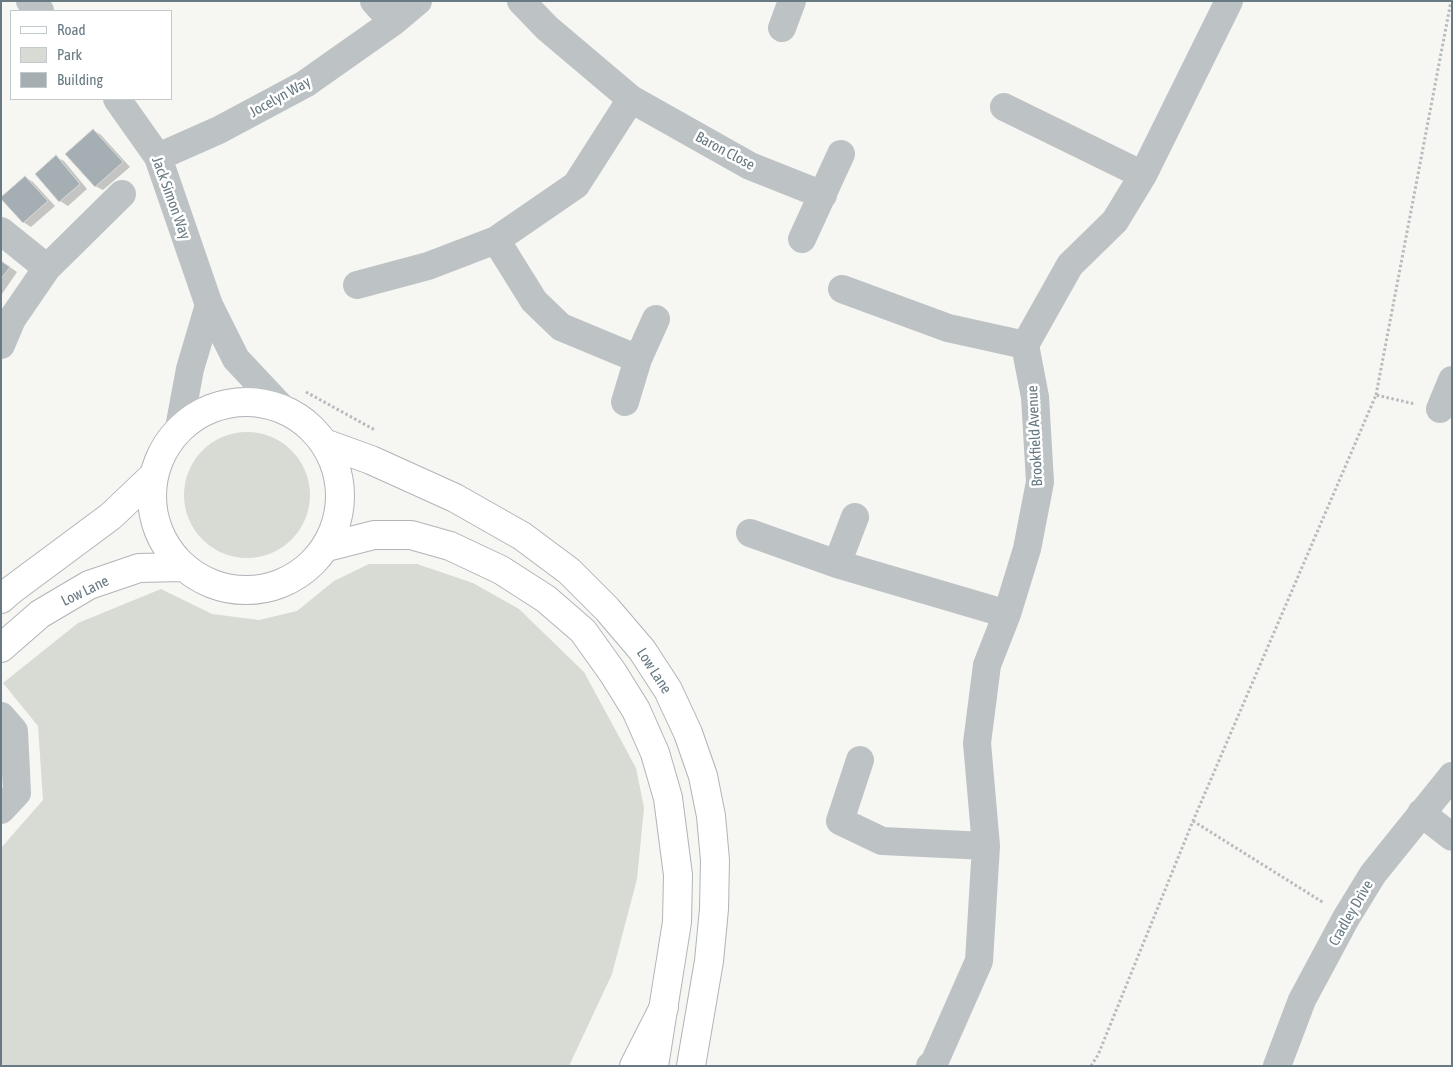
<!DOCTYPE html>
<html>
<head>
<meta charset="utf-8">
<style>
	body { margin:0 }
	#map { position:relative; width:1453px; height:1067px; overflow:hidden; background:#f6f6f3; font-family:"Asap Condensed",sans-serif }
	canvas { display:block }
	.frame { position:absolute; inset:0; border:2px solid #677982; pointer-events:none }
	.legend { position:absolute; left:10px; top:10px; width:162px; height:90px; box-sizing:border-box; background:#fff; border:1px solid #c2c9cd; margin:0; padding:6px 9px; list-style:none; font-size:15px; color:#677982 }
	.legend li { display:flex; align-items:center; gap:10px; height:25px }
	.legend b { width:25px; border:1px solid #c2c9cd }
</style>
</head>
<body>
<div id="map">
<canvas width="1453" height="1067"></canvas>
<div class="frame"></div>
<ul class="legend">
<li><b style="height:6px;background:#fff"></b>Road</li>
<li><b style="height:14px;background:#d7dbd3"></b>Park</li>
<li><b style="height:14px;background:#a5aeb2"></b>Building</li>
</ul>
</div>
<script>
const c = document.querySelector('canvas').getContext('2d');
c.lineJoin = 'round';
function fill(path, color) { c.fillStyle = color; c.fill(path, 'evenodd'); }
const poly = rows => new Path2D(rows.map(r => 'M' + r).join(''));
function strokePath(path, color, width, dash) { c.strokeStyle = color; c.lineWidth = width; c.lineCap = dash ? 'butt' : 'round'; c.setLineDash(dash || []); c.stroke(path); }
function label(font, color, halo, rows, align = 'center') {
  c.font = font + ' "Asap Condensed",sans-serif'; c.lineWidth = 5; c.setLineDash([]); c.textBaseline = 'middle'; c.strokeStyle = halo; c.fillStyle = color; for (const [text, x, y, turn = 0] of rows) {
    c.save(); c.translate(x, y); c.rotate((+turn || 0) * Math.PI / 180); c.textAlign = isNaN(turn) ? turn : align; if (halo) c.strokeText(text, 0, 0); c.fillText(text, 0, 0); c.restore();
  }
}
fill(poly([
	'184 495a63 63 0 1 1 126 0a63 63 0 1 1-126 0Z',
	[369,564,417,564,473,583,519,609,584,672,636,768,644,808,637,879,612,974,569,1066,4,1066,1,1063,1,848,43,800,38,726,3,683,78,623,161,589,212,614,259,620,297,611,334,581]
]), '#d7dbd3');
fill(poly([
	[93,130,101,135,130,167,103,190,95,186],
	[56,157,64,161,87,189,68,206,60,201],
	[25,177,33,182,55,206,31,227,23,222],
	[1,261,17,272,2,294,1,294]
]), '#0003');
const building = poly([
	[93,129,123,162,95,187,65,154,93,129],
	[56,155,80,184,59,202,35,174,56,155],
	[25,176,48,201,23,223,1,199,1,197,25,176],
	[1,261,10,267,1,279,1,261]
]);
fill(building, '#a5aeb2');
strokePath(building, '#d8d8d6', 1);
const major = poly([
	'152 496a94 94 0 1 1 188 0a94 94 0 1 1-188 0Z',
	[324,443,371,460,455,498,522,536,569,571,607,609,642,650,668,690,688,733,703,776,711,816,715,860,714,909,709,961,691,1066],
	[327,547,374,535,411,535,450,546,501,570,546,599,583,631,613,673,636,710,655,753,668,798,678,875,677,922,654,1066],
	[1,599,10,591,111,516,153,476],
	[1,648,40,614,89,585,139,568,182,567]
]);
const highway = poly([
	[634,1066,664,1007]
]);
strokePath(major, '#afb5b8', 30);
strokePath(highway, '#b1b6b8', 30);
strokePath(poly([
	[306,392,375,430],
	[1376,395,1451,1],
	[1193,821,1324,903],
	[1091,1066,1098,1055,1193,821,1376,395,1415,404]
]), '#b8bbbd', 3, [2.5, 2.5]);
strokePath(poly([
	[30,1,40,11],
	[374,1,393,22],
	[521,1,547,28,631,99,750,166,823,195],
	[782,28,792,1],
	[117,99,158,157,209,305,236,359,283,409],
	[1004,107,1143,175],
	[158,157,219,130,305,84,393,22,418,1],
	[1,231,47,268],
	[802,239,841,154],
	[496,240,534,301,561,327,638,359],
	[357,285,428,266,496,240,576,185,631,99],
	[842,289,948,328,1025,345],
	[1,345,12,319,47,268,122,194],
	[625,402,638,359,656,319],
	[1440,409,1452,380],
	[179,428,190,369,209,305],
	[750,533,837,564,1007,614],
	[837,564,855,517],
	[1,716,14,731,17,793,1,810],
	[860,760,840,821,882,841,986,846],
	[1421,813,1452,837],
	[930,1066,934,1063,979,961,986,846,977,743,987,665,1007,614,1027,549,1040,482,1035,397,1025,345,1070,265,1115,221,1143,175,1229,1],
	[1277,1066,1302,1000,1346,918,1373,874,1452,776]
]), '#bdc2c5', 28);
strokePath(major, '#fff', 28);
strokePath(highway, '#fff', 28);
label('15px', '#677982', '#fff', [
	["Jocelyn Way",280,97,-29],
	["Baron Close",725,151,28],
	["Jack Simon Way",171,198,70],
	["Brookfield Avenue",1035,436,-93],
	["Low Lane",85,591,-26],
	["Low Lane",654,671,57],
	["Cradley Drive",1351,913,-60]
]);
</script>
</body>
</html>
